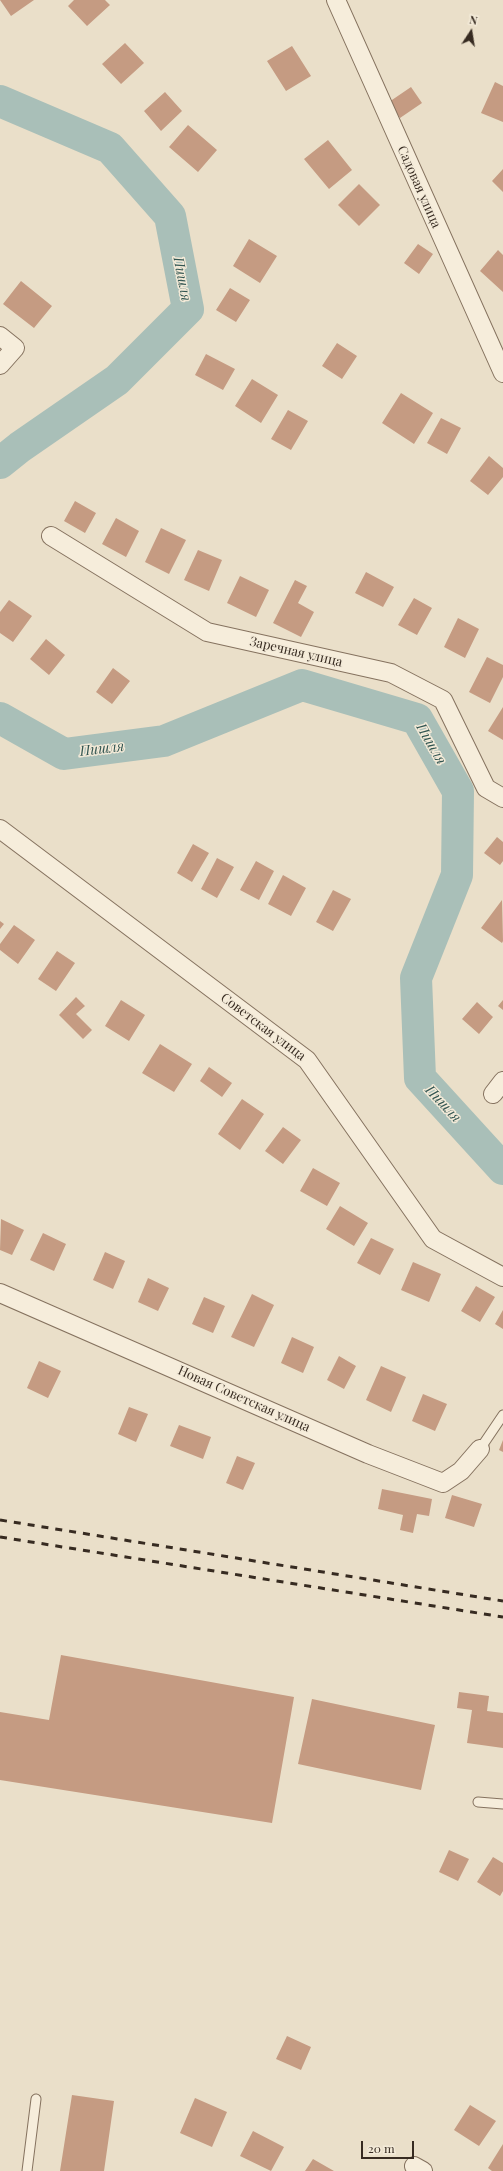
<!DOCTYPE html>
<html>
<head>
<meta charset="utf-8">
<style>
	body { margin:0 }
	#map { position:relative; width:503px; height:2171px; overflow:hidden; background:#eadfc9; font-family:"Playfair Display",serif }
	canvas { display:block }
	.north { position:absolute; left:451px; top:12px; width:40px; height:40px; -webkit-text-stroke:3px #f3ead8; paint-order:stroke; rotate:12deg; font-size:11px; font-weight:700; line-height:16px; text-align:center; color:#372b21 }
	.north::after { content:''; display:block; margin:auto; width:14px; height:18px; background:#372b21; clip-path:polygon(50% 0,100% 100%,50% 72%,0 100%) }
	.scale { position:absolute; left:361px; top:2141px; width:53px; height:18px; box-sizing:border-box; border:2px solid #372b21; border-top:0; padding-left:5px; font-size:12px; line-height:14px; white-space:nowrap; color:#372b21; -webkit-text-stroke:3px #f3ead8; paint-order:stroke }
</style>
</head>
<body>
<div id="map">
<canvas width="503" height="2171"></canvas>
<div class="north">N</div>
<div class="scale">20 m</div>
</div>
<script>
const c = document.querySelector('canvas').getContext('2d');
c.lineJoin = 'round';
const poly = rows => new Path2D(rows.map(r => 'M' + r).join(''));
function strokePath(path, color, width, dash) { c.strokeStyle = color; c.lineWidth = width; c.lineCap = dash ? 'butt' : 'round'; c.setLineDash(dash || []); c.stroke(path); }
function fill(path, color) { c.fillStyle = color; c.fill(path, 'evenodd'); }
function label(font, color, halo, rows, align = 'center') {
  c.font = font + ' "Playfair Display",serif'; c.lineWidth = 3; c.setLineDash([]); c.textBaseline = 'middle'; c.strokeStyle = halo; c.fillStyle = color; for (const [text, x, y, turn = 0] of rows) {
    c.save(); c.translate(x, y); c.rotate((+turn || 0) * Math.PI / 180); c.textAlign = isNaN(turn) ? turn : align; if (halo) c.strokeText(text, 0, 0); c.fillText(text, 0, 0); c.restore();
  }
}
strokePath(poly([
	[0,101,110,148,170,216,188,309,117,380,20,447,0,463],
	[0,718,64,754,164,741,302,685,417,719,458,791,457,875,416,978,420,1078,503,1169]
]), '#a9bfb8', 32);
fill(poly([
	[0,0,34,0,11,16],
	[74,0,105,0,110,5,87,26,68,6],
	[125,43,144,63,121,84,102,64],
	[292,46,311,76,286,91,267,61],
	[495,82,503,86,503,122,481,113],
	[411,87,422,103,400,118,389,102],
	[165,92,182,111,161,131,144,111],
	[188,125,217,150,198,172,169,147],
	[328,140,352,170,329,189,304,159],
	[503,169,503,192,492,181],
	[359,184,380,205,359,226,338,205],
	[249,239,277,256,260,283,233,266],
	[418,244,433,254,419,274,404,263],
	[498,250,503,255,503,292,480,271],
	[21,281,52,306,34,328,3,304],
	[230,288,250,300,236,322,216,310],
	[337,343,357,356,342,379,322,366],
	[206,354,235,369,223,390,195,375],
	[252,379,278,395,261,423,235,406],
	[401,393,433,413,414,444,382,423],
	[288,410,308,421,291,450,271,439],
	[441,418,461,428,447,454,427,443],
	[489,456,503,468,503,477,488,495,470,481],
	[75,501,96,513,85,533,64,521],
	[116,518,139,531,126,557,102,544],
	[161,528,186,540,169,574,145,562],
	[198,550,222,560,209,591,184,580],
	[366,572,394,587,383,607,355,593],
	[240,576,269,590,256,617,227,603],
	[295,580,307,586,298,603,314,612,301,637,273,623],
	[414,598,432,608,417,635,398,625],
	[9,600,32,616,13,642,0,633,0,612],
	[458,618,479,629,465,658,444,647],
	[46,639,65,655,49,675,30,659],
	[487,657,503,665,503,677,490,703,469,692],
	[113,668,130,681,112,704,96,692],
	[503,707,503,740,488,731],
	[497,837,503,842,503,861,500,865,484,853],
	[193,844,209,853,192,882,177,873],
	[217,858,234,867,217,898,201,889],
	[256,861,274,871,259,900,240,890],
	[283,875,306,888,291,916,268,904],
	[333,890,351,899,333,931,316,922],
	[502,900,503,941,502,943,481,928],
	[0,921,4,924,0,929],
	[14,925,35,940,18,964,0,950,0,944],
	[57,951,75,963,56,991,38,979],
	[76,997,85,1006,76,1014,92,1030,83,1039,59,1015],
	[121,1000,145,1015,129,1041,105,1026],
	[503,1000,503,1010,498,1006],
	[477,1002,493,1017,479,1034,462,1019],
	[160,1044,192,1064,174,1092,142,1073],
	[209,1067,232,1083,222,1097,200,1081],
	[242,1099,264,1114,240,1150,218,1134],
	[283,1127,301,1140,283,1164,265,1151],
	[313,1168,340,1183,327,1206,300,1191],
	[340,1206,368,1223,354,1246,326,1229],
	[1,1219,24,1230,12,1255,0,1250],
	[43,1233,66,1244,54,1271,30,1260],
	[371,1238,394,1249,380,1275,357,1263],
	[105,1252,125,1261,113,1289,93,1280],
	[413,1262,441,1274,429,1302,401,1290],
	[148,1278,169,1288,158,1311,138,1302],
	[476,1286,495,1297,480,1322,461,1311],
	[252,1294,274,1305,254,1347,231,1337],
	[204,1297,225,1306,213,1333,192,1324],
	[503,1310,503,1329,495,1324],
	[292,1337,314,1347,303,1373,281,1363],
	[339,1356,356,1366,344,1389,327,1380],
	[39,1361,61,1371,48,1398,27,1388],
	[381,1366,406,1377,391,1412,366,1400],
	[423,1394,447,1404,435,1431,412,1421],
	[129,1407,148,1414,136,1442,118,1434],
	[179,1425,211,1437,203,1459,170,1446],
	[503,1440,503,1452,499,1450],
	[237,1456,255,1463,243,1490,226,1483],
	[382,1489,432,1499,429,1516,417,1514,413,1533,400,1530,403,1515,378,1509],
	[452,1495,482,1504,474,1527,445,1518],
	[61,1655,294,1697,272,1823,0,1780,0,1712,49,1720],
	[459,1692,489,1696,487,1711,503,1713,503,1748,467,1743,472,1710,457,1708],
	[312,1699,435,1725,421,1790,298,1764],
	[449,1850,469,1859,458,1881,439,1872],
	[493,1857,503,1863,503,1891,500,1896,477,1882],
	[287,2036,311,2047,301,2070,276,2059],
	[72,2095,114,2101,104,2171,60,2171],
	[195,2098,227,2112,212,2147,180,2133],
	[470,2105,496,2121,479,2146,454,2130],
	[253,2131,284,2147,271,2171,240,2156],
	[503,2144,503,2171,492,2171,488,2168],
	[313,2159,334,2171,305,2171]
]), '#c59b82');
const lane = poly([
	[480,1449,503,1415],
	[478,1802,503,1804],
	[27,2171,36,2099]
]);
const street = poly([
	[336,0,503,373],
	[0,336,15,348,0,365],
	[51,536,207,632,391,673,443,700,486,788,503,798],
	[0,829,307,1060,433,1239,503,1277],
	[493,1094,503,1081],
	[0,1293,368,1454,443,1483,461,1471,480,1449],
	[414,2166,423,2171]
]);
strokePath(lane, '#85725f', 11);
strokePath(street, '#85725f', 20);
strokePath(lane, '#f6eddb', 9);
strokePath(street, '#f6eddb', 18);
strokePath(poly([
	[0,1520,503,1601],
	[0,1537,503,1617]
]), '#372b21', 3, [7, 7]);
label('13px', '#372b21', '#f3ead8', [
	["Садовая улица",419,187,66],
	["Заречная улица",296,652,13],
	["Советская улица",263,1027,37],
	["Новая Советская улица",244,1399,24]
]);
label('italic 14px', '#325551', '#f3ead8', [
	["Пишля",182,279,79],
	["Пишля",431,744,60],
	["Пишля",102,749,-7],
	["Пишля",443,1104,47]
]);
</script>
</body>
</html>
